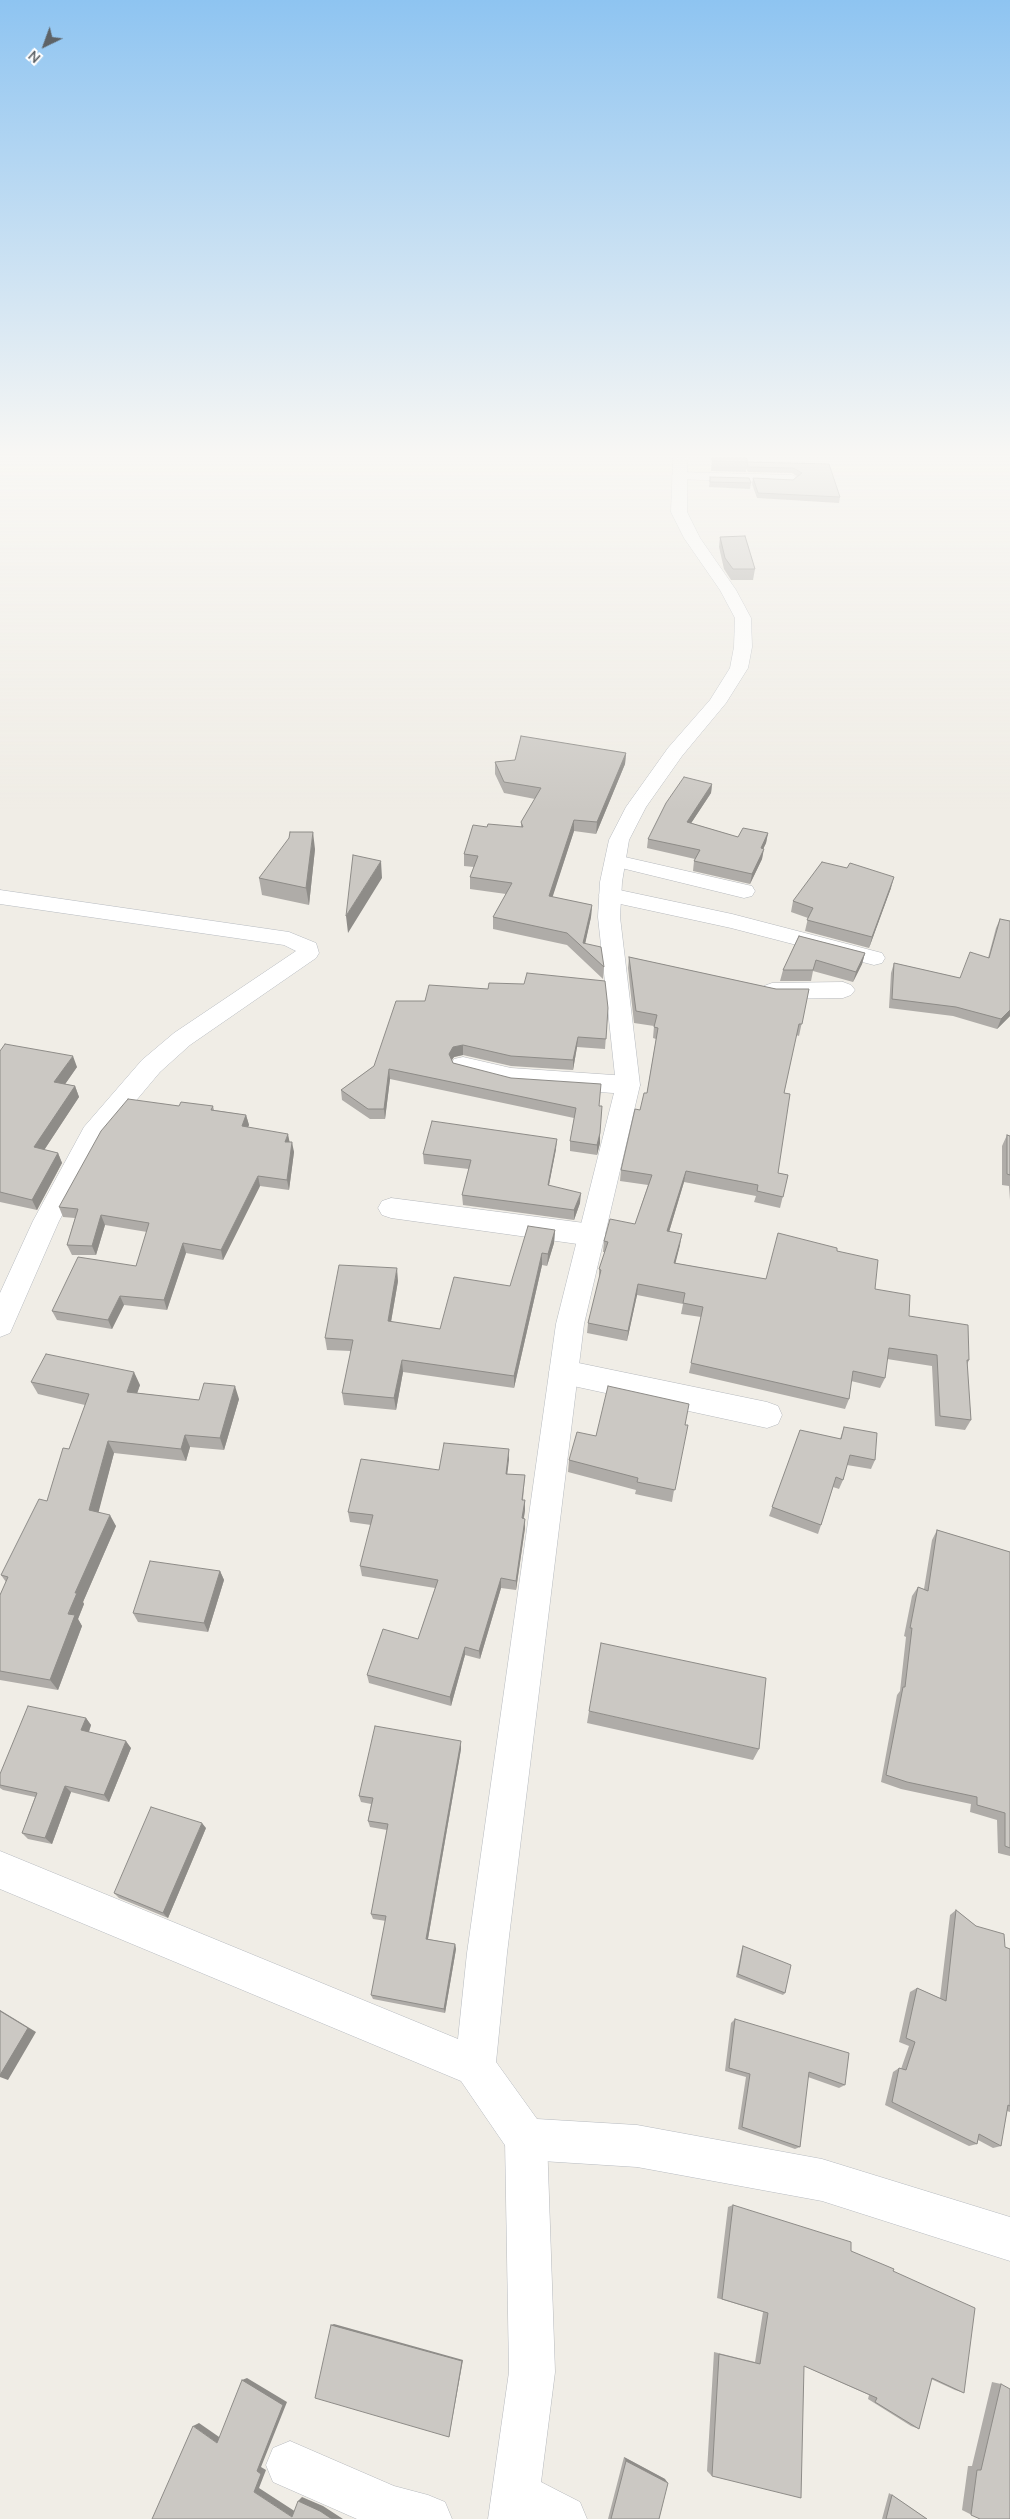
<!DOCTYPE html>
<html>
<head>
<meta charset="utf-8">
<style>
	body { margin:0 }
	#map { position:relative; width:1010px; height:2519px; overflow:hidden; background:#f0ede6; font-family:"Nunito Sans",sans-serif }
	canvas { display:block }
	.north { position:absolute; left:20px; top:20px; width:50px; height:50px; -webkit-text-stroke:4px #fff; paint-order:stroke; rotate:222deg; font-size:14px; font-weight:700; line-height:20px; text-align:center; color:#5d6266 }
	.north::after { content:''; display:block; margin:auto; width:18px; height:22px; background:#5d6266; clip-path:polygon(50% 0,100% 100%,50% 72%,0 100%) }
</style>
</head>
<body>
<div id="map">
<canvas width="1010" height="2519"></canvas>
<div class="north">N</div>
</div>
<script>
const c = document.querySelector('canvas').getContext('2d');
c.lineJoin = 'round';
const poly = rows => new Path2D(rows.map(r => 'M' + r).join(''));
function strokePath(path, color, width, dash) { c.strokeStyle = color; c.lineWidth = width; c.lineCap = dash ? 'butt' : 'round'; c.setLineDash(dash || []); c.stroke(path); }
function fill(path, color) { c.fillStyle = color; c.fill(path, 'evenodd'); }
const street = poly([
	[679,472,792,475,799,479,792,483,674,479,672,476,674,473,679,472],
	[616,855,752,886,755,891,752,896,744,898,609,865,606,861,609,857,616,855],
	[610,888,732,914,882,953,885,958,882,963,874,965,731,928,602,900,599,895,602,890,610,888],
	[843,982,851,985,855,990,851,995,843,998,772,999,764,996,760,991,764,986,772,983,843,982],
	[463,1057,511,1068,628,1076,637,1079,640,1085,637,1091,628,1094,511,1086,454,1071,451,1065,454,1059,463,1057],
	[391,1198,592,1224,602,1228,606,1235,602,1242,592,1246,391,1218,382,1215,378,1208,382,1201,391,1198],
	[564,1360,767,1402,778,1406,782,1415,778,1424,767,1428,564,1384,554,1381,549,1372,554,1363,564,1360],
	[526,2118,541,2124,547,2139,555,2372,541,2482,580,2502,587,2519,488,2519,509,2372,505,2139,511,2124,526,2118],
	[290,2441,394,2486,428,2495,445,2502,452,2519,357,2519,273,2482,266,2465,273,2448,290,2441]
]);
const secondary = poly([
	[673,458,687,458,687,512,700,538,736,590,751,618,752,647,748,668,726,703,682,756,646,807,629,840,622,882,620,917,640,1085,584,1324,507,1953,496,2062,537,2119,637,2125,822,2159,1010,2217,1010,2261,822,2201,637,2167,526,2160,511,2154,461,2081,0,1889,0,1851,458,2039,467,1953,556,1324,616,1085,598,917,600,882,609,840,626,807,668,748,710,700,730,668,734,647,735,618,720,590,684,538,671,512,673,458],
	[0,890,289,932,316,943,319,953,316,958,190,1045,160,1072,103,1140,59,1221,10,1333,0,1337,0,1293,33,1221,84,1127,142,1060,174,1033,296,951,284,945,0,904,0,890]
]);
strokePath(street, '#b6b9bd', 1);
strokePath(secondary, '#b7bbc0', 1);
fill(street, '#fff');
fill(secondary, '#fff');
fill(poly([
	[712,458,747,458,747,462,829,464,840,497,839,503,757,498,752,484,753,478,793,480,797,476,792,473,748,472,746,469,746,472,711,471],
	[710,477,751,483,750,489,709,487],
	[720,537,755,569,753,580,731,580,724,569,719,547],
	[626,753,625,764,596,834,574,831,552,897,592,905,591,917,585,943,604,967,603,979,567,945,493,929,493,917,506,894,470,889,470,877,474,867,464,866,464,854,487,827,521,827,521,822,535,799,504,793,495,774,495,762],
	[712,784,711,793,691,823,738,837,768,833,766,843,763,849,762,859,750,884,693,871,694,861,695,859,647,848,648,839],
	[315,849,309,905,262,895,259,878],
	[891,888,869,948,805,931,808,918,791,912,793,901],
	[1000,919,1010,1016,997,1029,953,1016,889,1008,891,973,894,963,960,978,988,958,996,928],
	[799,936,865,953,862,964,853,982,813,971,811,981,780,981,783,970],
	[629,957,776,989,809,989,799,1036,796,1035,784,1093,778,1173,788,1175,780,1208,754,1202,756,1196,684,1182,669,1232,680,1245,675,1263,766,1279,837,1251,875,1289,909,1316,969,1360,967,1365,971,1420,965,1430,935,1426,932,1366,887,1359,885,1378,880,1388,851,1381,849,1399,845,1409,689,1373,701,1317,681,1314,683,1304,637,1295,627,1341,587,1333,588,1323,599,1280,599,1269,605,1252,603,1252,604,1241,635,1224,648,1185,620,1181,621,1170,640,1110,647,1093,656,1039,653,1038,654,1026,634,1023,628,968],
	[608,1008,605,1049,577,1047,573,1070,511,1066,463,1055,454,1057,452,1060,453,1063,599,1106,600,1143,597,1155,570,1151,570,1141,574,1118,390,1079,385,1119,370,1119,342,1100,341,1090,374,1066],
	[0,1051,77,1067,65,1084,75,1086,79,1097,44,1150,58,1153,62,1163,37,1210,0,1202],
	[179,1106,213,1106,214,1110,246,1115,249,1125,248,1127,290,1142,294,1152,289,1190,260,1186,223,1260,186,1253,167,1310,124,1305,112,1329,57,1320,52,1311,136,1266,147,1232,105,1225,96,1255,72,1255,67,1245,75,1218,63,1217,59,1207],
	[1007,1135,1010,1136,1010,1200,1009,1186,1002,1185,1002,1146],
	[556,1149,549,1185,580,1203,574,1220,463,1205,462,1195,469,1169,424,1164,423,1154],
	[555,1230,554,1243,547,1266,542,1265,514,1388,403,1372,396,1410,344,1405,342,1393,351,1351,327,1350,325,1338,398,1281,391,1322,440,1329,510,1286],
	[31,1382,140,1385,137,1393,199,1400,239,1399,224,1450,190,1447,186,1461,114,1453,98,1512,116,1526,83,1602,84,1604,78,1619,82,1626,58,1690,0,1680,0,1595,6,1582,1,1575,47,1501,69,1449,85,1405,38,1394],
	[685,1425,672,1502,635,1494,636,1490,568,1472,569,1460,596,1436],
	[844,1427,875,1460,871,1469,847,1465,843,1480,839,1489,833,1487,821,1525,818,1534,769,1516,800,1430,840,1439],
	[509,1449,507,1474,525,1475,523,1500,525,1500,525,1510,524,1518,525,1528,516,1590,501,1588,480,1659,465,1655,451,1706,369,1683,367,1675,418,1639,435,1588,362,1576,360,1566,371,1525,350,1522,348,1512,439,1470],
	[937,1530,1010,1552,1010,1856,998,1853,997,1820,970,1812,971,1804,901,1789,881,1782,897,1695,900,1691,906,1637,904,1636,912,1596,918,1587,924,1589,932,1540],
	[220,1571,224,1580,208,1632,138,1622,133,1613],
	[589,1711,759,1749,753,1760,587,1723],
	[86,1718,91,1725,89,1732,131,1748,109,1802,71,1792,52,1844,28,1839,22,1833,35,1797,3,1790,0,1788,0,1774],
	[461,1749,428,1939,455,1944,456,1949,445,2013,373,1999,371,1995,386,1921,373,1919,371,1914,387,1830,370,1827,368,1821,371,1804,361,1802,359,1796],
	[206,1828,168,1918,119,1898,114,1893],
	[956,1910,976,1926,1005,1947,1010,1949,1010,2112,1007,2111,1001,2146,993,2148,978,2140,977,2144,969,2146,885,2105,893,2072,899,2068,901,2069,909,2046,899,2042,910,1992,917,1988,940,1998,950,1915],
	[743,1946,785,1993,783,1995,736,1977,742,1948],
	[735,2019,845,2085,839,2088,808,2077,800,2147,795,2149,738,2129,746,2077,725,2071,731,2023],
	[733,2205,851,2251,893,2271,964,2393,955,2390,931,2379,919,2429,911,2426,868,2399,869,2395,804,2366,712,2476,707,2471,714,2352,755,2362,763,2312,717,2298,728,2207],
	[992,2382,1001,2384,980,2519,962,2510,968,2466,972,2466],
	[624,2457,665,2479,659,2519,608,2519],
	[889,2493,892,2495,927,2519,882,2519]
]), '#afaca8');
fill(poly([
	[626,753,625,764,596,834,597,822],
	[712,784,711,793,686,831,687,822],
	[574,820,574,831,549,908,549,896],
	[313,832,315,849,309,905,306,888],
	[768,833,766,843,759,858,761,848],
	[764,849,762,859,750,884,752,874],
	[381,861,382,878,348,933,346,916],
	[894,877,891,888,869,948,872,937],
	[592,905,591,917,584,949,583,943],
	[865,953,862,964,853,982,856,972],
	[1010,1010,1010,1016,997,1029,1001,1019],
	[578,1037,577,1047,573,1070,573,1060],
	[463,1045,463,1055,454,1057,449,1064,449,1054,453,1047],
	[73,1056,77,1067,59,1093,54,1082],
	[389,1069,390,1079,385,1119,384,1109],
	[75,1086,79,1097,39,1158,34,1147],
	[246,1115,249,1125,244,1136,242,1126],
	[600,1133,600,1143,597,1155,597,1145],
	[288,1134,290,1144,285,1142],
	[557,1139,556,1149,547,1195,548,1185],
	[292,1142,294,1152,289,1190,287,1180],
	[58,1153,62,1163,37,1210,32,1200],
	[686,1171,684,1182,666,1242,667,1231],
	[258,1176,260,1186,223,1260,221,1250],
	[581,1193,580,1203,574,1220,574,1210],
	[101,1215,105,1225,96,1255,92,1246],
	[555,1230,554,1243,547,1266,548,1254],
	[682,1234,680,1245,673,1273,674,1263],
	[183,1243,186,1253,167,1310,164,1300],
	[542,1253,542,1265,514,1388,514,1376],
	[397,1268,398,1281,389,1333,388,1321],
	[638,1284,637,1295,627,1341,628,1331],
	[120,1296,124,1305,112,1329,108,1320],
	[402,1360,403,1372,396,1410,394,1398],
	[134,1372,140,1385,133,1405,127,1392],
	[235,1386,239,1399,224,1450,220,1438],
	[185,1435,190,1447,186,1461,181,1449],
	[108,1441,114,1453,96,1522,89,1510],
	[509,1449,509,1460,506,1484,506,1474],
	[525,1500,525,1510,522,1528,522,1518],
	[110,1515,116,1526,83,1602,84,1604,78,1619,82,1626,58,1690,50,1680,75,1593],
	[525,1519,525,1528,516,1590,516,1581],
	[220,1571,224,1580,208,1632,204,1623],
	[501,1578,501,1588,480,1659,479,1651],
	[465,1647,465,1655,451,1706,450,1697],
	[86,1718,91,1725,87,1737,81,1730],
	[126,1741,131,1748,109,1802,104,1795],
	[461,1741,461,1749,427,1944,426,1939],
	[65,1786,71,1792,52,1844,45,1838],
	[202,1823,206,1828,168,1918,163,1913],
	[455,1944,456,1949,445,2013,444,2009],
	[0,2010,36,2032,8,2080,0,2077],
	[334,2324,463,2360,449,2437,331,2325],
	[247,2378,287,2402,261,2467,266,2470,259,2488,296,2512,292,2517,254,2492,257,2471,242,2380],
	[199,2423,222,2439,217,2443,193,2426],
	[624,2457,665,2479,668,2483,626,2461],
	[302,2497,323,2506,343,2519,332,2519,298,2501]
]), '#8e8c88');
const building = poly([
	[712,458,747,458,747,462,712,461,712,458],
	[747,462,829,464,840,497,758,493,753,478,793,480,802,473,793,468,748,467,747,462],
	[710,477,749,478,751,483,710,482,710,477],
	[745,536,755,569,733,569,725,558,720,537,745,536],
	[521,736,626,753,597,822,574,820,549,896,592,905,583,943,601,947,604,967,567,933,493,917,512,883,470,877,478,856,464,854,473,825,487,827,488,824,523,827,521,822,541,788,504,782,495,762,515,760,521,736],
	[684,777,712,784,687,822,738,837,743,828,768,833,761,848,764,849,752,874,694,861,700,850,648,839,666,803,684,777],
	[290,832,313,832,306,888,259,878,289,838,290,832],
	[353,855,381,861,346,916,353,855],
	[822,862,847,868,850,863,894,877,872,937,807,920,813,908,793,901,822,862],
	[1000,919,1010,921,1010,1010,1001,1019,956,1007,892,999,894,963,960,978,970,952,989,958,1000,919],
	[799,936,865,953,856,972,816,960,813,970,783,970,799,936],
	[629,957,776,989,809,989,802,1024,799,1024,784,1093,790,1094,778,1173,788,1175,783,1197,757,1191,758,1185,686,1171,667,1231,682,1234,674,1263,766,1279,778,1233,837,1248,837,1251,878,1260,875,1289,910,1295,909,1316,968,1325,969,1360,967,1360,971,1420,940,1416,937,1355,889,1348,885,1378,853,1371,849,1399,691,1363,703,1307,683,1303,685,1293,638,1284,628,1331,588,1323,601,1270,599,1269,608,1242,604,1241,610,1219,635,1224,652,1175,621,1170,635,1109,640,1110,644,1093,647,1093,658,1028,654,1027,657,1015,636,1011,629,957],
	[527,973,605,981,608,1008,606,1039,578,1037,573,1060,511,1056,463,1045,453,1047,449,1054,453,1063,511,1078,601,1084,599,1106,602,1106,600,1133,597,1145,570,1141,576,1108,389,1069,384,1109,368,1109,341,1090,374,1066,396,1001,425,1001,429,985,488,989,489,983,524,984,527,973],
	[5,1044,73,1056,54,1082,75,1086,34,1147,58,1153,32,1200,0,1192,0,1051,5,1044],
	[128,1099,179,1106,181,1102,213,1106,211,1110,246,1115,242,1126,288,1134,285,1142,292,1142,287,1180,258,1176,221,1250,183,1243,164,1300,120,1296,108,1320,52,1311,78,1257,136,1266,149,1223,101,1215,92,1246,67,1245,78,1209,59,1207,101,1131,128,1099],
	[432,1121,557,1139,548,1185,581,1193,574,1210,462,1195,471,1160,423,1154,432,1121],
	[1007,1135,1010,1136,1010,1175,1007,1174,1007,1135],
	[528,1226,555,1230,548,1254,542,1253,514,1376,402,1360,394,1398,342,1393,353,1340,325,1338,339,1265,397,1268,388,1321,440,1329,454,1277,510,1286,528,1226],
	[46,1354,134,1372,127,1392,199,1400,204,1383,235,1386,220,1438,185,1435,181,1449,108,1441,89,1510,110,1515,75,1593,77,1593,68,1614,75,1615,50,1680,0,1671,0,1595,8,1577,1,1575,39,1499,47,1501,63,1448,69,1449,89,1394,31,1382,46,1354],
	[608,1386,689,1404,685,1425,688,1425,675,1490,637,1482,638,1478,569,1460,577,1432,596,1436,608,1386],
	[844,1427,877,1433,875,1460,850,1455,843,1480,836,1477,821,1525,772,1507,800,1430,841,1439,844,1427],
	[444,1443,509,1449,506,1474,525,1475,522,1500,525,1500,522,1518,525,1519,516,1581,501,1578,479,1651,465,1647,450,1697,367,1675,383,1629,418,1639,438,1580,360,1566,373,1515,348,1512,361,1459,439,1470,444,1443],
	[937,1530,1010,1552,1010,1848,1005,1846,1005,1813,977,1805,977,1797,907,1782,886,1775,903,1687,905,1687,912,1628,910,1628,918,1587,928,1591,937,1530],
	[150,1561,220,1571,204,1623,133,1613,150,1561],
	[601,1643,766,1678,759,1749,589,1711,601,1643],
	[28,1706,86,1718,81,1730,126,1741,104,1795,65,1786,45,1838,22,1833,37,1793,0,1785,0,1774,28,1706],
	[375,1726,461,1741,426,1939,455,1944,444,2009,371,1995,386,1916,371,1914,388,1824,368,1821,373,1798,359,1796,375,1726],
	[151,1807,202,1823,163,1913,114,1893,151,1807],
	[956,1910,976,1926,1004,1934,1005,1947,1010,1949,1010,2106,1008,2105,1001,2146,979,2134,977,2144,892,2102,899,2068,906,2070,915,2042,906,2038,917,1988,946,2001,956,1910],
	[743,1946,791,1965,785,1993,738,1974,743,1946],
	[0,2011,28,2028,0,2075,0,2011],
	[735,2019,849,2053,845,2085,809,2072,800,2147,742,2127,750,2074,729,2068,735,2019],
	[733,2205,851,2242,851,2251,894,2269,893,2271,975,2308,964,2393,932,2378,919,2429,875,2402,877,2398,804,2366,801,2498,712,2476,719,2354,760,2364,768,2313,722,2299,733,2205],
	[331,2325,462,2361,449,2437,315,2398,331,2325],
	[242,2380,283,2405,257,2471,261,2474,254,2492,292,2517,298,2501,320,2511,332,2519,152,2519,193,2426,217,2443,242,2380],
	[1001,2384,1010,2389,1010,2519,980,2519,971,2515,977,2470,981,2470,1001,2384],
	[626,2461,668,2483,659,2519,611,2519,626,2461],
	[892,2495,927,2519,886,2519,892,2495]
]);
fill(building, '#cbc8c3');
strokePath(building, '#8e8c88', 1);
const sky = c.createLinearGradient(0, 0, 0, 811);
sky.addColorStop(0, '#8ec4f1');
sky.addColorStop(0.56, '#f8f7f4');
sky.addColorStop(1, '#f8f7f400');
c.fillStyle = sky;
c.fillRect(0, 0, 1010, 811);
</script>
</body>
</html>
